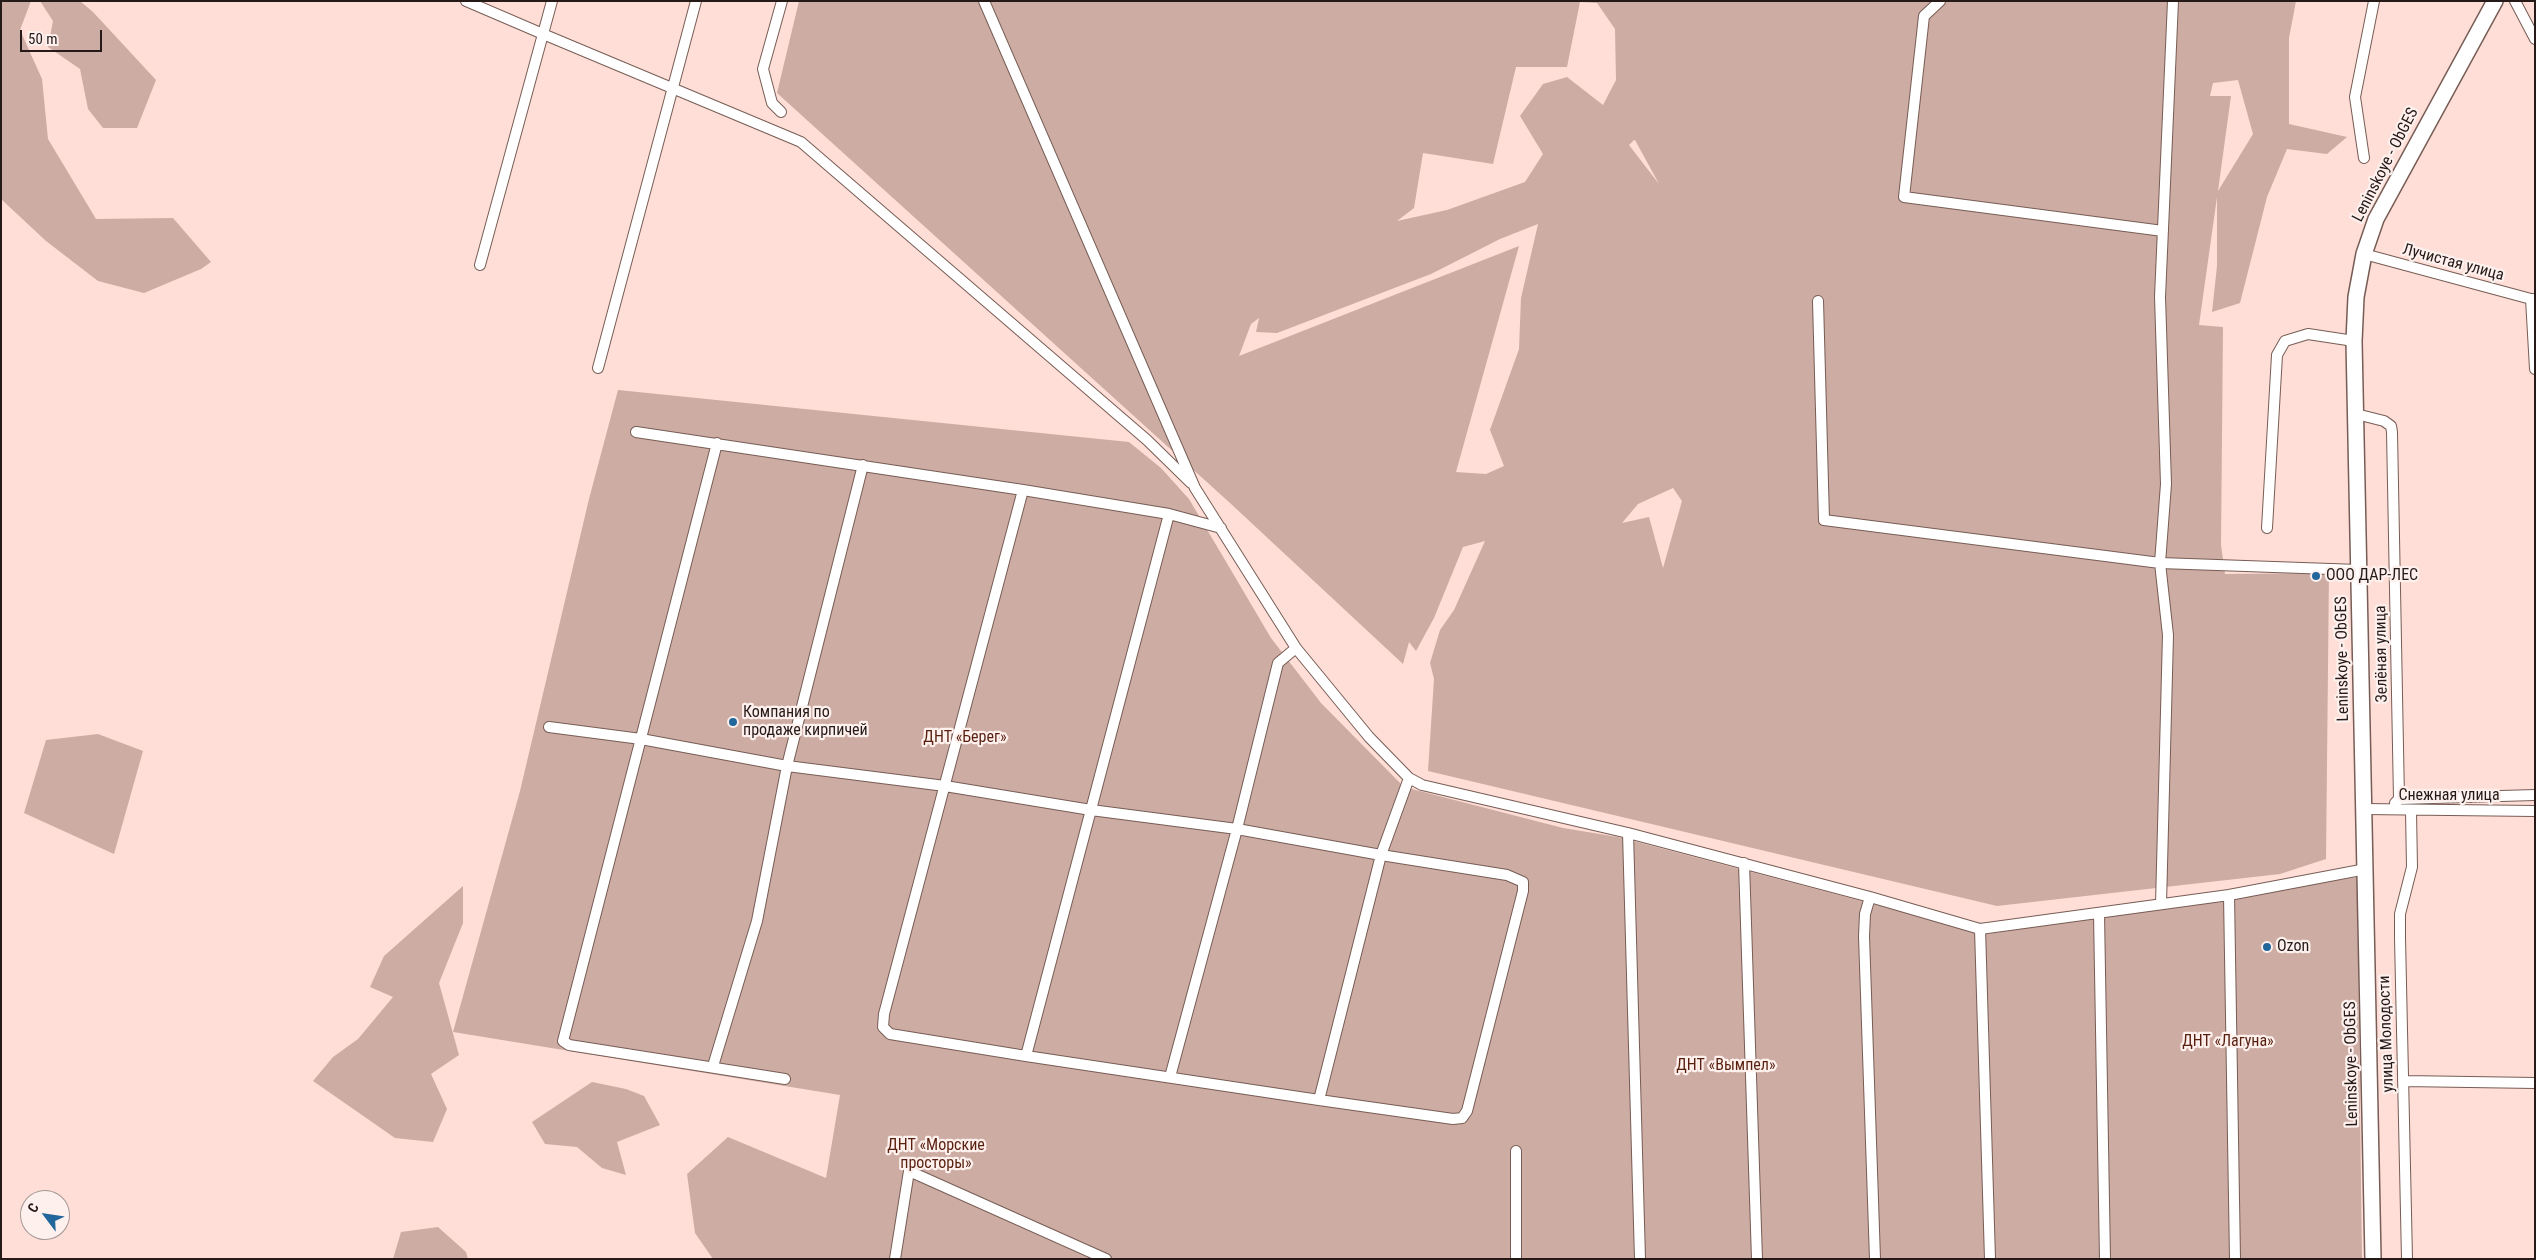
<!DOCTYPE html>
<html>
<head>
<meta charset="utf-8">
<style>
	body { margin:0 }
	#map { position:relative; width:2536px; height:1260px; overflow:hidden; background:#feded6; font-family:"Roboto Condensed",sans-serif }
	canvas { display:block }
	.frame { position:absolute; inset:0; border:2px solid #251a17; pointer-events:none }
	.north { position:absolute; left:20px; top:1190px; width:50px; height:50px; box-sizing:border-box; background:#fdf0ed; border:1px solid #a79a97; border-radius:50%; rotate:301deg; font-size:14px; font-weight:700; line-height:20px; text-align:center; color:#251a17 }
	.north::after { content:''; display:block; margin:auto; width:18px; height:22px; background:#22679c; clip-path:polygon(50% 0,100% 100%,50% 72%,0 100%) }
	.scale { position:absolute; left:20px; top:30px; width:82px; height:22px; box-sizing:border-box; border:2px solid #251a17; border-top:0; padding-left:6px; font-size:15px; line-height:18px; white-space:nowrap; color:#251a17; -webkit-text-stroke:4px #fdf0ed; paint-order:stroke }
</style>
</head>
<body>
<div id="map">
<canvas width="2536" height="1260"></canvas>
<div class="frame"></div>
<div class="north">С</div>
<div class="scale">50 m</div>
</div>
<script>
const c = document.querySelector('canvas').getContext('2d');
c.lineJoin = 'round';
function fill(path, color) { c.fillStyle = color; c.fill(path, 'evenodd'); }
const poly = rows => new Path2D(rows.map(r => 'M' + r).join(''));
function strokePath(path, color, width, dash) { c.strokeStyle = color; c.lineWidth = width; c.lineCap = dash ? 'butt' : 'round'; c.setLineDash(dash || []); c.stroke(path); }
function label(font, color, halo, rows, align = 'center') {
  c.font = font + ' "Roboto Condensed",sans-serif'; c.lineWidth = 4.5; c.setLineDash([]); c.textBaseline = 'middle'; c.strokeStyle = halo; c.fillStyle = color; for (const [text, x, y, turn = 0] of rows) {
    c.save(); c.translate(x, y); c.rotate((+turn || 0) * Math.PI / 180); c.textAlign = isNaN(turn) ? turn : align; if (halo) c.strokeText(text, 0, 0); c.fillText(text, 0, 0); c.restore();
  }
}
fill(poly([
	[1,1,31,1,20,30,42,79,48,139,96,219,173,218,211,262,201,269,144,293,98,281,46,241,1,199],
	[40,1,80,1,93,12,156,80,137,128,103,128,88,109,80,69,48,47,53,21],
	[799,1,2296,1,2289,38,2289,124,2347,137,2327,154,2287,149,2267,197,2240,303,2212,312,2217,266,2217,197,2199,325,2223,327,2221,545,2225,574,2329,573,2326,859,2280,874,1997,906,1428,771,1434,679,1430,663,1440,630,1454,610,1485,541,1463,547,1434,618,1416,651,1409,642,1403,664,1230,503,777,93],
	[1580,2,1597,3,1615,29,1616,80,1603,105,1567,77,1543,84,1520,116,1543,154,1525,182,1447,210,1397,221,1414,208,1423,153,1493,164,1516,67,1567,67],
	[2238,80,2253,134,2218,191,2231,96,2210,96,2213,83],
	[1634,140,1635,140,1659,184,1629,145],
	[1538,224,1521,298,1519,349,1490,430,1504,466,1486,474,1456,472,1519,246,1239,356,1251,324,1259,318,1256,332,1277,333,1431,274,1500,239],
	[1673,488,1682,501,1663,568,1649,517,1622,523,1638,504],
	[618,390,1129,442,1161,468,1189,499,1271,638,1321,703,1404,787,1563,828,1618,837,1987,934,2357,877,2362,1259,713,1259,695,1233,687,1174,728,1137,826,1178,840,1095,453,1032,520,791,589,499],
	[98,734,143,751,114,854,24,813,46,740],
	[463,886,463,923,439,983,459,1055,431,1074,447,1109,433,1142,395,1138,313,1081,333,1057,358,1039,393,997,370,987,384,956],
	[592,1082,626,1089,644,1096,660,1125,617,1142,626,1175,602,1168,577,1147,545,1144,532,1122],
	[438,1227,466,1252,468,1259,393,1259,401,1232]
]), '#ccaca3');
const street = poly([
	[466,1,543,34,480,265],
	[552,1,543,34,801,142,1147,440,1191,483],
	[984,1,1195,488,1296,648,1369,737,1409,778,1422,785,1628,833,1870,897,1980,929,2229,895,2366,869],
	[1940,1,1924,16,1904,197,2163,231],
	[2515,1,2535,39],
	[781,112,772,103,763,69,782,1],
	[2364,158,2355,97,2374,1],
	[2364,254,2531,299,2535,299],
	[2531,299,2535,369],
	[1818,301,1824,520,2160,563,2359,570],
	[598,368,696,1],
	[2356,414,2384,421,2391,426,2392,432,2399,799],
	[636,432,1023,490,1169,514,1221,528],
	[717,443,563,1041,569,1045,785,1079],
	[1023,490,884,1014,883,1027,890,1034,1026,1056,1319,1100,1453,1119,1462,1118,1467,1111,1523,891,1523,882,1507,875,1381,855,1319,1100],
	[2267,528,2277,355,2285,341,2308,334,2354,341],
	[549,727,641,739,787,766,945,786,1091,810,1237,829,1381,855,1409,778],
	[2395,803,2399,799,2535,795],
	[2364,809,2535,811],
	[1628,833,1640,1259],
	[1744,863,1757,1259],
	[2229,895,2235,1259],
	[1870,897,1865,914,1864,936,1875,1259],
	[2161,904,2168,635,2160,563,2166,484,2160,297,2173,1],
	[2099,914,2105,1259],
	[1980,929,1990,1259],
	[1026,1056,1169,514],
	[713,1066,757,921,787,766,863,465],
	[1170,1077,1237,829,1278,663,1296,648],
	[2404,1081,2535,1083],
	[895,1259,909,1171,1106,1259],
	[1516,1259,1516,1151],
	[2407,1259,2400,938,2400,914,2412,867,2411,811]
]);
const secondary = poly([
	[2373,1259,2354,341,2356,297,2364,254,2376,219,2495,1]
]);
strokePath(street, '#775d55', 12);
strokePath(secondary, '#775d55', 18);
strokePath(street, '#fff', 10);
strokePath(secondary, '#fff', 15);
for (const [x, y, r, color] of [
	[2316,576,5,"#22679c"],
	[733,722,5,"#22679c"],
	[2267,947,5,"#22679c"]
]) { const dot = new Path2D(); dot.arc(x, y, r, 0, 2 * Math.PI); c.fillStyle = color; c.fill(dot); strokePath(dot, '#fdf0ed', 2); }
label('16px', '#251a17', '#fdf0ed', [
	["Leninskoye - ObGES",2386,165,-63],
	["Лучистая улица",2453,263,15],
	["Зелёная улица",2382,654,-91],
	["Leninskoye - ObGES",2343,659,-91],
	["Снежная улица",2449,796],
	["улица Молодости",2387,1034,-92],
	["Leninskoye - ObGES",2352,1064,-91]
]);
label('16px', '#251a17', '#fdf0ed', [
	["ООО ДАР-ЛЕС",2326,576],
	["Компания по",743,713],
	["продаже кирпичей",743,731],
	["Ozon",2277,947]
], 'left');
label('16px', '#581f0f', '#fdf0ed', [
	["ДНТ «Берег»",965,738],
	["ДНТ «Лагуна»",2228,1042],
	["ДНТ «Вымпел»",1726,1066],
	["ДНТ «Морские",936,1146],
	["просторы»",936,1164]
]);
</script>
</body>
</html>
